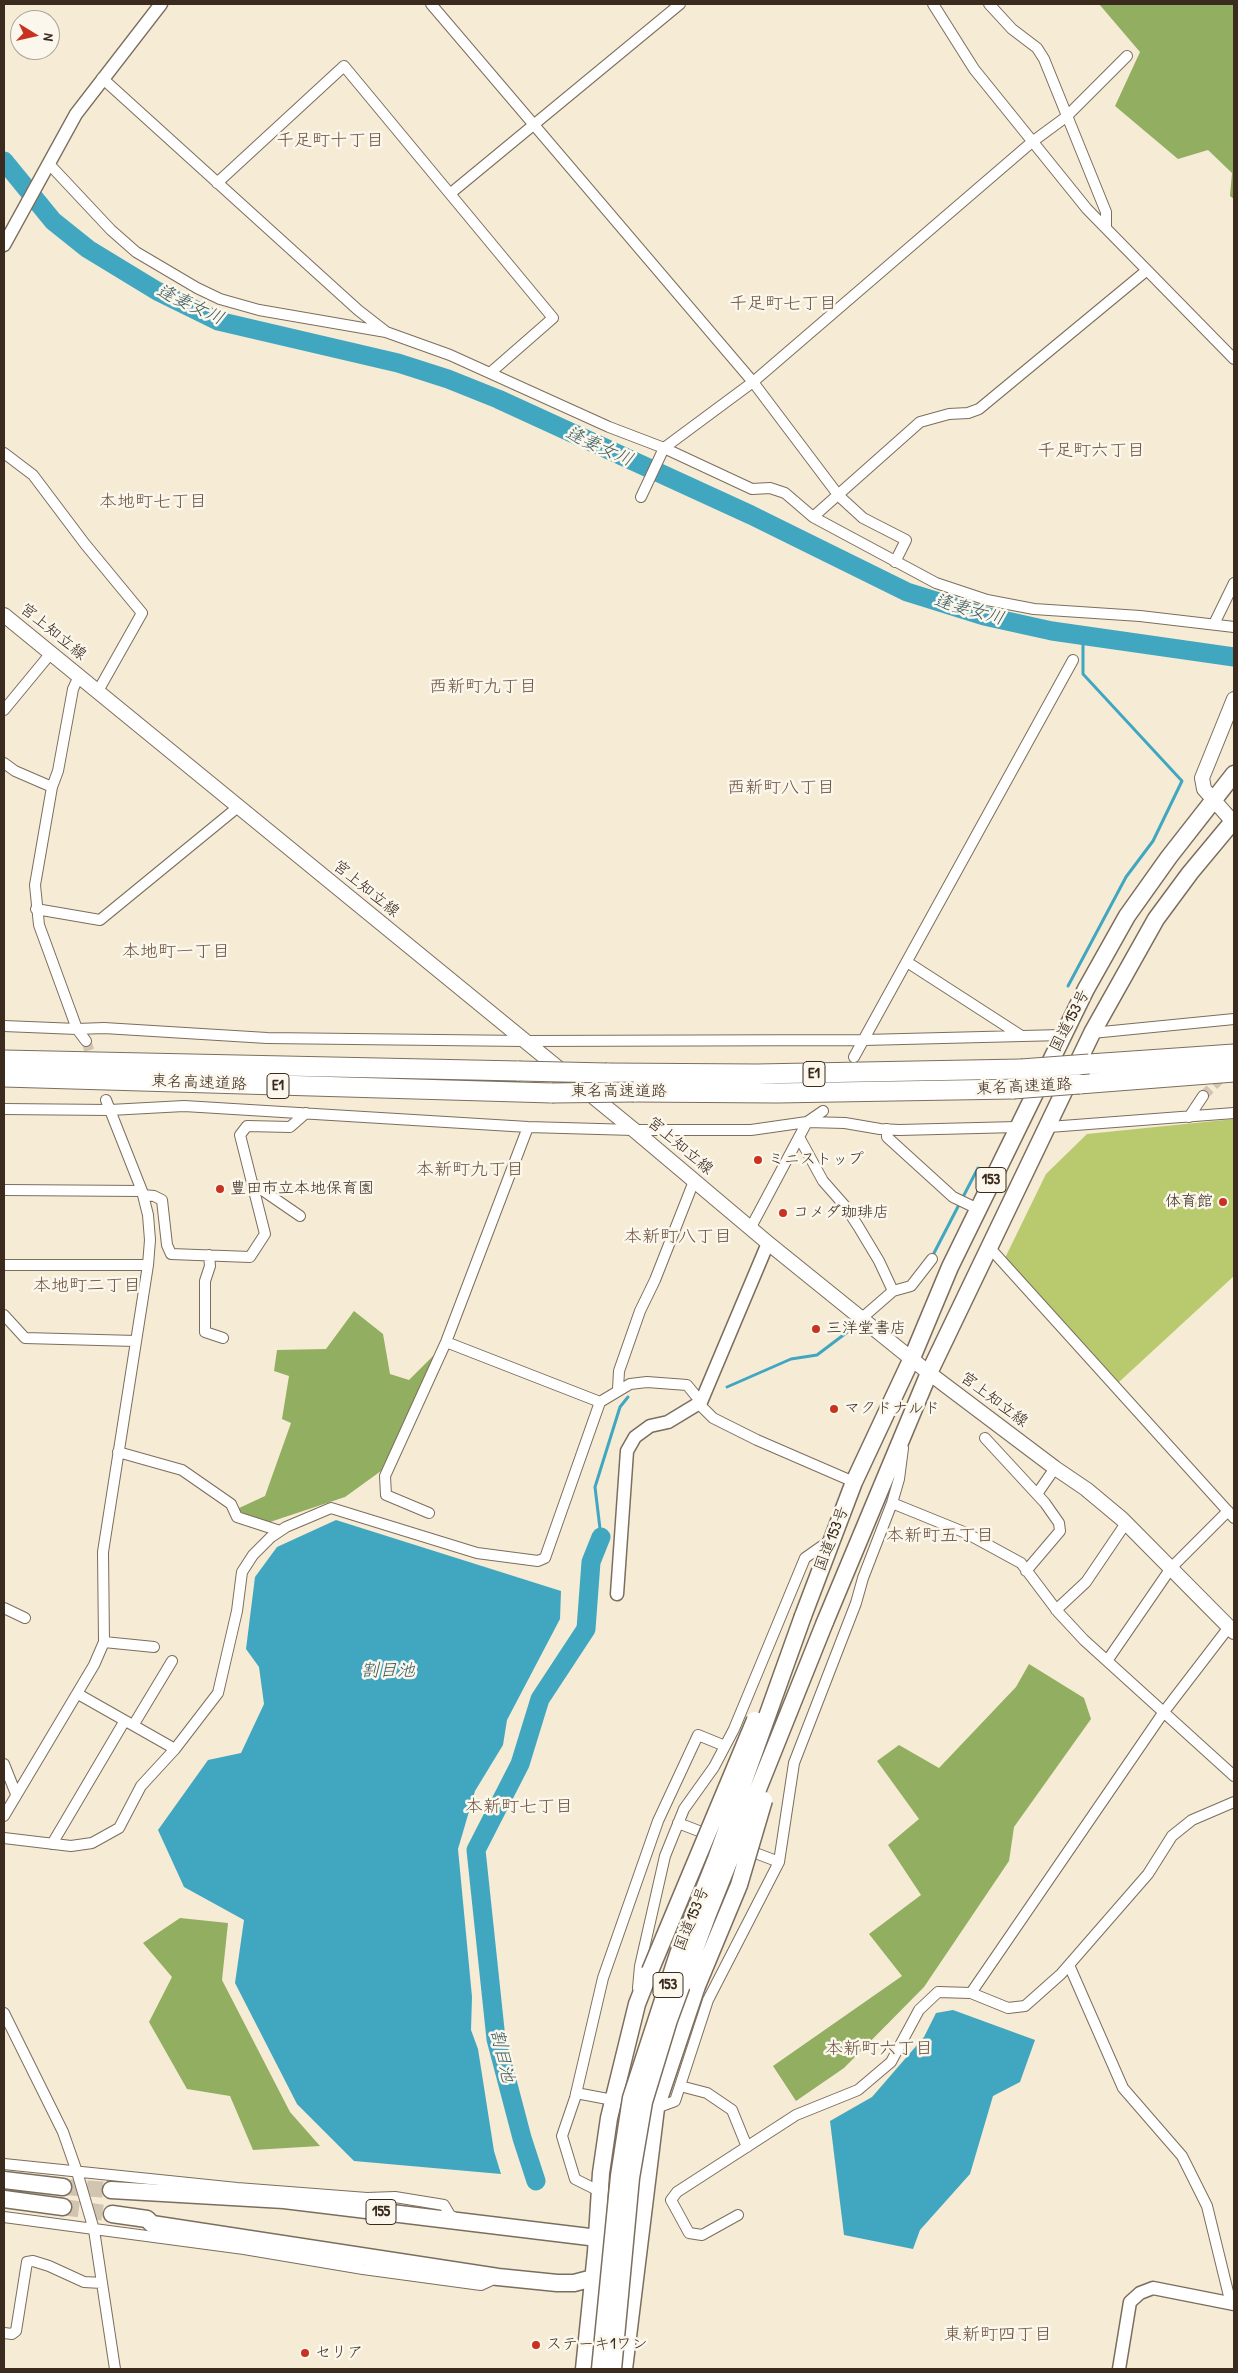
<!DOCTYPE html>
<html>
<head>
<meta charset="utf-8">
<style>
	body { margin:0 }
	#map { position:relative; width:1238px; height:2373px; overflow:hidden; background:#f6ebd5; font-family:"Patrick Hand",sans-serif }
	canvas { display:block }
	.frame { position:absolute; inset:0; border:5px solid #3b2a1e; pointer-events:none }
	.north { position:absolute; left:10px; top:10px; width:50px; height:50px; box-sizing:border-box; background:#fbf7ec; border:1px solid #aea59a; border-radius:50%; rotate:99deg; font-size:14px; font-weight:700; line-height:20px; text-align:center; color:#3b2a1e }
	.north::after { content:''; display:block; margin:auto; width:18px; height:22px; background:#c8321e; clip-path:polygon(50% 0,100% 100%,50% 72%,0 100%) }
</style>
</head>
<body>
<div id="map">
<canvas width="1238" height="2373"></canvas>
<div class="frame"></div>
<div class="north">N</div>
</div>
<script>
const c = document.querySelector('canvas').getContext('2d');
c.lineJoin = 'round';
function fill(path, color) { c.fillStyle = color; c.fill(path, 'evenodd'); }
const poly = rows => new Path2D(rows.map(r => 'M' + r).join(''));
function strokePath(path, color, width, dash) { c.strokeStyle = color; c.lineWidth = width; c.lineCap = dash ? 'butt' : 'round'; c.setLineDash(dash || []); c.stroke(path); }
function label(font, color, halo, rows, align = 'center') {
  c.font = font + ' "Patrick Hand","Klee One",sans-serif'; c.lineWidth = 5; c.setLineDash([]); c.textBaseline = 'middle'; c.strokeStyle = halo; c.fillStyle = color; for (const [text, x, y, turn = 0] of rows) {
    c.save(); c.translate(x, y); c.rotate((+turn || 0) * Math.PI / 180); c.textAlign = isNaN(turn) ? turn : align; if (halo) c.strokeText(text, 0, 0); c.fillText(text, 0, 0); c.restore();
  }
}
fill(poly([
	[1234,1119,1234,1276,1119,1382,1005,1258,1046,1174,1087,1134]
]), '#b8ca6d');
fill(poly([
	[1099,4,1234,4,1234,199,1230,196,1232,173,1208,150,1178,159,1115,106,1140,52],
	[354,1311,383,1334,390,1374,409,1380,435,1354,417,1395,381,1471,345,1497,261,1525,237,1509,265,1496,291,1423,282,1419,289,1376,274,1371,277,1350,326,1349],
	[1029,1664,1084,1698,1091,1719,1014,1827,1009,1861,924,1987,844,2068,796,2101,773,2066,902,1976,869,1934,921,1895,888,1845,919,1819,877,1761,899,1745,939,1768,1016,1687],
	[180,1918,228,1923,222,1980,290,2112,320,2146,253,2150,230,2096,187,2089,149,2022,172,1977,143,1943]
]), '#92ae60');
fill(poly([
	[336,1520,561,1591,560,1619,507,1720,503,1745,475,1791,458,1849,472,1997,471,2030,478,2049,494,2151,501,2174,354,2161,297,2104,235,1983,244,1920,184,1887,158,1830,208,1760,241,1753,264,1704,259,1667,246,1649,255,1577,277,1547],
	[953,2010,1035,2040,1020,2082,993,2096,970,2174,920,2230,913,2249,844,2235,830,2121,872,2097,924,2037,936,2013]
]), '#41a7c1');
strokePath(poly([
	[1068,986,1126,877,1153,841,1182,781,1083,674,1083,636],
	[934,1253,978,1168],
	[727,1387,791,1359,817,1355,858,1324],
	[601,1537,595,1487,620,1407,628,1397],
	[536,2181,536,2188]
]), '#41a7c1', 3);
strokePath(poly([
	[4,161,53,221,88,249,157,291,218,321,398,363,448,379,498,399,751,515,907,592,984,616,1052,631,1234,657],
	[536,2181,522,2138,496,2039,476,1850,520,1764,540,1699,586,1629,591,1562,601,1537]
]), '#41a7c1', 19);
strokePath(poly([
	[86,1041,94,1064],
	[1203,1096,1226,1073]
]), '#d1c4b0', 10, [10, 5]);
strokePath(poly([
	[63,2187,111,2190],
	[63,2207,112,2214]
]), '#d1c4b0', 16, [16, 8]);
const minor = poly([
	[431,4,753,382,839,496,863,518,906,540,895,562],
	[933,4,974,69,1087,209,1234,359],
	[989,4,1012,29,1037,48,1044,59,1106,212,1106,227],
	[102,78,358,310,385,331],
	[50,165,111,230,136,252,197,288,220,299,259,310,386,332,450,355,609,427,664,448,752,489,770,488,785,493,813,517,936,583,987,600,1034,609,1140,616,1234,627],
	[217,183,344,66,553,318,490,373],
	[451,193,680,4],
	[4,453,33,475,85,544,142,613,98,691],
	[641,497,664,448,753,382,1032,142,1066,117,1127,56],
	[813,517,920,422,949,414,968,413,979,409,1146,271],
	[1214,624,1234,583],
	[79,676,73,689,58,771,52,787,35,885,39,925,77,1029,86,1041],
	[4,710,51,653],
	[4,763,15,771,52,787],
	[36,909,100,920,238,807],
	[907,962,1020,1035],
	[4,1026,77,1029,104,1028,267,1038,524,1041,864,1040,1062,1035],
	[1092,1033,1234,1019],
	[854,1057,1073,660],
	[4,1109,110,1110,184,1106,528,1127,634,1130,751,1130,807,1122,845,1123,880,1129,899,1130,1017,1127],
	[1189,1117,1203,1096],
	[1049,1127,1234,1113],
	[887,1129,887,1137,953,1197,978,1209],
	[799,1137,823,1181,845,1206,858,1226,879,1261,893,1291],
	[252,1183,300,1216],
	[4,1190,142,1191],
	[143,1195,154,1196,162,1200,167,1245,171,1254,250,1257,265,1234,240,1135,247,1126,290,1127,306,1113],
	[750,1229,807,1122,823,1111],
	[989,1247,1234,1518],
	[209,1255,210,1266,205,1281,205,1332,223,1338],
	[4,1265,148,1265],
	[4,1315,25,1338,136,1341],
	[862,1318,893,1291,911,1286,932,1259],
	[446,1342,600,1402],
	[618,1389,619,1371,640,1311,655,1280,694,1181],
	[698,1403,713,1418,757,1440,854,1482],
	[985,1438,1045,1503,1059,1523,1060,1531,1026,1571],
	[118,1452,182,1470,231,1504,237,1517,280,1531],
	[1037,1494,1055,1468],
	[892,1503,966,1533,1021,1563,1058,1612,1084,1640,1234,1776],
	[429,1513,386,1495,385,1476,446,1342,528,1127],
	[4,1608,25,1618],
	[1056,1610,1086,1582,1126,1523],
	[104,1642,154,1647],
	[1107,1661,1171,1568,1228,1511],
	[78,1694,175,1749],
	[134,1724,172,1661],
	[4,1764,16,1794],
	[4,1816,94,1665,104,1642,103,1552,148,1265,150,1240,148,1215,142,1191,106,1100],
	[678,1823,712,1836],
	[4,1838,71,1846,92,1843,119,1828,141,1786,175,1749,218,1693,237,1611,242,1572,253,1555,271,1537,286,1527,331,1508,477,1553,538,1561,545,1558,600,1402,630,1384,647,1382,687,1385,701,1402],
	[52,1844,124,1722],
	[745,1849,779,1862],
	[1069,1965,1123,2088,1182,2156,1207,2206,1229,2296,1234,2302],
	[638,1988,640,1966,665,1856,684,1809,714,1767,734,1729,805,1558,832,1539],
	[971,1993,1163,1713,1229,1627],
	[4,2013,63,2132,77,2172,94,2230,115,2369],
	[680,2086,707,2093,732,2110,747,2147],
	[576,2093,613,2100],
	[656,2108,675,2101,708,2000,779,1862,794,1763,856,1603,863,1578,892,1503,899,1479,903,1448],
	[4,2164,237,2188,367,2198,395,2197,444,2205,450,2215,456,2219],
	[599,2191,575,2179,562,2136,575,2098,603,1978,658,1821,698,1735,725,1746],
	[738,2215,702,2235,689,2233,671,2200,677,2192,796,2115,858,2090,891,2062,919,2010,938,1992,971,1993,1008,2008,1025,2006,1061,1974,1148,1874,1172,1836,1192,1820,1234,1802],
	[4,2217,244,2249,363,2269,481,2285,496,2278],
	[4,2333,12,2334,16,2331,27,2262,33,2261,49,2266,84,2282,102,2283]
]);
const tertiary = poly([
	[4,245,76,114,161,4],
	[617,1594,627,1451,635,1437,650,1426,668,1422,701,1402,768,1243],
	[1119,2369,1130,2302,1140,2293,1153,2288,1234,2304]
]);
const secondary = poly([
	[4,615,634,1130,768,1243,929,1373,1055,1468,1086,1489,1122,1519,1234,1632],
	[1233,822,1204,789,1202,778,1234,699]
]);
const trunk = poly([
	[803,1616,854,1482,912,1358,950,1267,1086,989,1127,916,1169,857,1234,774],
	[825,1622,929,1373,1092,1033,1156,919,1190,873,1234,820],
	[4,2180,63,2187],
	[111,2190,284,2200,639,2243],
	[4,2199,63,2207],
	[112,2214,147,2219,152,2224,498,2277,557,2283,574,2283,593,2278,634,2283],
	[584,2369,596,2252,601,2173,609,2118,637,2004,650,1971],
	[624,2369,656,2108,697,1986]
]);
const motorway = poly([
	[4,1060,519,1071],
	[1089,1064,1234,1054],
	[607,1073,757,1074,1021,1069],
	[4,1077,552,1093],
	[1079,1084,1234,1072],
	[634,1092,777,1093,1013,1089]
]);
strokePath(minor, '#7c6e5e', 12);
strokePath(tertiary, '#7c6e5e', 15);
strokePath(secondary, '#7c6e5e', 16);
strokePath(trunk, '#7c6e5e', 19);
strokePath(motorway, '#7c6e5e', 21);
strokePath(minor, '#fff', 10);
strokePath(tertiary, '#fff', 12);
strokePath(secondary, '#fff', 14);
strokePath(trunk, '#fff', 16);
strokePath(motorway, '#fff', 19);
const trunkBridge = poly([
	[650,1971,755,1720],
	[697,1986,739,1885,764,1800],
	[600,2369,619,2176,631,2098,678,1954,716,1859,803,1616],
	[613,2369,631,2178,644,2102,669,2020,708,1914,825,1622]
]);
const motorwayBridge = poly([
	[1021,1069,1089,1064],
	[519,1071,607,1073],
	[1013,1089,1079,1084],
	[552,1093,634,1092]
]);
strokePath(trunkBridge, '#7c6e5e', 19, []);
strokePath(motorwayBridge, '#7c6e5e', 21, []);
strokePath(trunkBridge, '#fff', 16);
strokePath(motorwayBridge, '#fff', 19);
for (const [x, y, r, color] of [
	[758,1160,5,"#c8321e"],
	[220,1189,5,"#c8321e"],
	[1223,1202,5,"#c8321e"],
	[783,1213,5,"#c8321e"],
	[816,1329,5,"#c8321e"],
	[834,1409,5,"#c8321e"],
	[536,2345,5,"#c8321e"],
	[305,2353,5,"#c8321e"]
]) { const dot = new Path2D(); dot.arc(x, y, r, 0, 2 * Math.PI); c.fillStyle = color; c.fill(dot); strokePath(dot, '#fbf7ec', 2); }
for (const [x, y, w] of [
	[814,1074,22],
	[278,1086,22],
	[991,1180,30],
	[668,1985,30],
	[381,2212,30]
]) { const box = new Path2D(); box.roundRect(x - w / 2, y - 12.5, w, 25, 4); c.fillStyle = '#fbf7ec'; c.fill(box); strokePath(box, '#3b2a1e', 1); }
label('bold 15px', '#3b2a1e', null, [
	["E1",814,1074],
	["E1",278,1086],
	["153",991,1180],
	["153",668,1985],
	["155",381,2212]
]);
label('16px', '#3b2a1e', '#fbf7ec', [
	["宮上知立線",53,632,39],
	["宮上知立線",366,889,39],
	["国道153号",1070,1021,-63],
	["東名高速道路",199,1083,2],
	["東名高速道路",1024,1087,-3],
	["東名高速道路",619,1092],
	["宮上知立線",680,1146,40],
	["宮上知立線",994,1400,37],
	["国道153号",832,1539,-69],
	["国道153号",692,1919,-68]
]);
label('16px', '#3b2a1e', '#fbf7ec', [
	["ミニストップ",768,1160],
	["豊田市立本地保育園",230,1189],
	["体育館",1213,1202,"right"],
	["コメダ珈琲店",793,1213],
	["三洋堂書店",826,1329],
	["マクドナルド",844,1409],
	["ステーキ1ワン",546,2345],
	["セリア",315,2353]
], 'left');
label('18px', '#6d5240', '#fbf7ec', [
	["千足町十丁目",330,141],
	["千足町七丁目",783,304],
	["千足町六丁目",1091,451],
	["本地町七丁目",153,502],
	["西新町九丁目",483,687],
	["西新町八丁目",781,788],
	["本地町一丁目",176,952],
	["本新町九丁目",470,1170],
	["本新町八丁目",678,1237],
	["本地町二丁目",87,1286],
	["本新町五丁目",940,1536],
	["本新町七丁目",519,1807],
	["本新町六丁目",879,2049],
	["東新町四丁目",998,2335]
]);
label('italic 18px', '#3d5c5f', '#fbf7ec', [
	["逢妻女川",190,305,25],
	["逢妻女川",599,447,24],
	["逢妻女川",969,610,16],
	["割目池",388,1671],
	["割目池",502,2056,77]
]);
</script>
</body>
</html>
